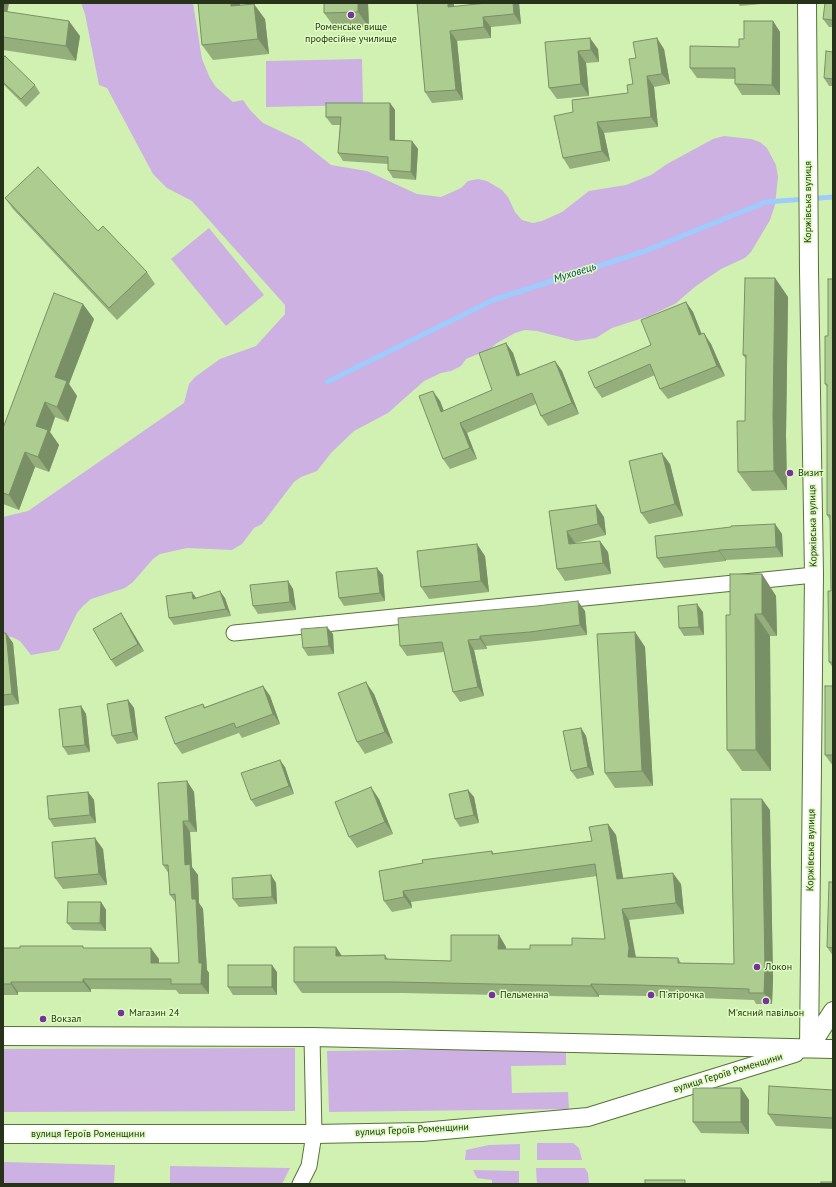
<!DOCTYPE html>
<html>
<head>
<meta charset="utf-8">
<style>
	body { margin:0 }
	#map { position:relative; width:836px; height:1187px; overflow:hidden; background:#d1f1b3; font-family:"PT Sans",sans-serif }
	canvas { display:block }
	.frame { position:absolute; inset:0; border:4px solid #27321a; pointer-events:none }
</style>
</head>
<body>
<div id="map">
<canvas width="836" height="1187"></canvas>
<div class="frame"></div>
</div>
<script>
const c = document.querySelector('canvas').getContext('2d');
c.lineJoin = 'round';
function fill(path, color) { c.fillStyle = color; c.fill(path, 'evenodd'); }
const poly = rows => new Path2D(rows.map(r => 'M' + r).join(''));
function strokePath(path, color, width, dash) { c.strokeStyle = color; c.lineWidth = width; c.lineCap = dash ? 'butt' : 'round'; c.setLineDash(dash || []); c.stroke(path); }
function label(font, color, halo, rows, align = 'center') {
  c.font = font + ' "PT Sans",sans-serif'; c.lineWidth = 3; c.setLineDash([]); c.textBaseline = 'middle'; c.strokeStyle = halo; c.fillStyle = color; for (const [text, x, y, turn = 0] of rows) {
    c.save(); c.translate(x, y); c.rotate((+turn || 0) * Math.PI / 180); c.textAlign = isNaN(turn) ? turn : align; if (halo) c.strokeText(text, 0, 0); c.fillText(text, 0, 0); c.restore();
  }
}
fill(poly([
	[81,3,193,3,202,59,210,78,216,87,233,102,243,100,250,110,263,123,301,141,331,165,367,171,417,194,441,197,461,188,468,181,478,179,487,181,502,190,508,197,515,212,522,220,533,223,542,221,562,212,589,191,626,185,651,175,667,164,713,139,724,136,751,139,760,142,767,148,776,165,778,177,775,205,770,220,751,252,745,258,721,269,696,286,675,304,649,316,612,328,596,338,576,341,537,331,525,330,515,333,497,343,490,349,466,359,461,366,451,371,441,373,424,381,388,413,354,431,331,453,317,471,301,477,294,482,262,524,254,528,242,544,232,550,187,548,160,554,153,559,133,582,125,588,91,599,83,606,77,613,59,650,31,655,20,641,12,637,3,636,3,517,28,511,184,403,189,384,195,377,220,359,256,346,285,314,285,305,192,201,167,188,153,174,107,88,99,85,85,14],
	[362,59,363,105,266,107,266,61],
	[209,228,264,295,226,326,171,259],
	[295,1048,295,1111,3,1112,3,1049],
	[566,1048,566,1065,511,1066,512,1093,568,1092,569,1109,329,1112,327,1051],
	[537,1143,573,1143,579,1148,582,1160,537,1160],
	[520,1144,520,1160,465,1160,466,1150,489,1145],
	[3,1162,115,1165,114,1184,4,1184],
	[170,1166,290,1168,282,1184,170,1184],
	[536,1168,585,1168,588,1173,589,1184,537,1184],
	[473,1170,519,1171,519,1184,492,1184,492,1180,477,1178]
]), '#cdb1e2');
strokePath(poly([
	[327,382,493,300,645,251,766,202,833,197]
]), '#9dccfd', 5);
const minor = poly([
	[234,633,814,575],
	[300,1184,309,1166,314,1134,312,1037]
]);
const tertiary = poly([
	[807,3,809,271,814,575,809,1048],
	[3,1036,312,1037,833,1049],
	[809,1048,833,1011],
	[3,1134,314,1134,422,1132,588,1117,795,1053]
]);
strokePath(minor, '#57723a', 17);
strokePath(tertiary, '#57723a', 20);
strokePath(minor, '#fff', 15);
strokePath(tertiary, '#fff', 18);
fill(poly([
	[3,3,7,12,80,36,76,61,3,50],
	[198,3,240,3,240,5,265,19,269,54,213,60,202,45],
	[324,3,368,3,369,27,335,28,324,13],
	[417,3,453,3,454,7,519,3,521,24,491,27,491,38,457,41,463,100,432,103,425,92],
	[738,3,772,3,740,6],
	[833,3,833,27,829,27,823,19],
	[773,21,780,32,780,95,742,95,735,84,735,79,697,78,690,68,739,47,744,39],
	[545,42,598,49,599,62,586,63,589,96,557,99,549,88],
	[664,49,670,84,654,87,658,127,604,133,610,161,570,169,563,158,573,112,628,93,633,84,636,58],
	[833,52,833,86,829,86,824,78],
	[3,58,35,85,40,93,26,107,3,84],
	[390,103,395,110,395,140,412,141,418,149,416,180,393,178,388,170,388,164,343,161,338,153,340,125,332,125,326,117],
	[5,198,98,231,147,272,155,284,117,320,13,209],
	[775,278,788,297,786,435,787,490,752,491,738,472,745,421,746,359,743,355],
	[833,279,833,668,829,662,831,591,830,520,827,515,827,387,825,384,828,336],
	[686,302,693,312,702,334,711,344,725,376,668,399,660,389,655,375,602,398,595,388,651,345],
	[94,319,69,384,77,396,68,422,55,417,50,432,59,445,49,472,35,467,19,510,3,504,3,428],
	[506,343,513,353,520,375,555,361,562,371,579,414,548,426,541,416,536,404,467,433,477,459,450,469,443,459,440,401,444,411,492,390],
	[670,464,683,516,649,524,641,513],
	[549,511,604,517,606,535,575,543,575,544,608,552,611,574,565,581,557,569],
	[775,524,782,534,783,557,726,560,726,561,664,568,657,558],
	[485,556,489,592,429,599,421,587],
	[762,574,776,596,777,636,770,636,771,771,742,771,727,750,730,615],
	[383,575,385,601,344,606,339,598],
	[288,581,293,589,296,610,258,614,253,606],
	[197,598,225,598,231,616,174,625,169,618],
	[585,611,587,635,536,641,486,646,487,649,474,650,484,696,460,702,453,692,444,652,407,656,400,646],
	[703,612,704,635,684,636,679,628],
	[121,613,126,621,144,651,116,667,111,660],
	[327,627,333,634,334,654,308,656,303,648],
	[635,632,645,647,653,786,615,788,605,773],
	[3,633,13,643,19,704,3,706],
	[263,686,270,696,280,724,242,738,239,733,182,754,175,744,203,704,205,707],
	[833,686,833,766,825,755],
	[374,694,393,743,365,754,357,742],
	[128,700,134,708,138,740,117,744,112,736],
	[81,706,86,714,90,752,68,755,63,747],
	[581,728,586,736,594,775,577,779,571,771],
	[285,767,294,794,256,807,251,800],
	[187,781,194,792,197,832,190,832,192,867,198,875,199,903,203,909,207,970,209,973,209,994,179,994,176,990,91,989,91,992,18,992,18,995,3,995,3,948,85,948,159,959,159,963,179,963,176,903,170,895,169,874,163,865],
	[468,790,474,797,479,823,460,827,455,819],
	[88,792,94,800,96,823,54,827,49,819],
	[379,799,393,834,357,848,349,837],
	[770,810,773,979,772,1004,756,1004,754,1000,646,996,599,995,599,997,402,993,302,993,294,982,336,947,341,956,385,955,388,959,451,961,499,935,506,947,506,949,530,949,572,945,605,939,597,876,411,902,412,908,392,912,384,901,379,871,492,851,494,854,592,841,608,824,616,835,623,878,681,884,684,914,629,920,636,957,678,958,681,963,734,964],
	[103,849,107,885,63,889,55,878],
	[271,875,276,883,277,904,239,907,233,899],
	[833,882,833,956,827,947],
	[101,902,106,910,106,931,73,930,67,923],
	[277,972,277,995,233,995,228,987],
	[741,1088,749,1100,749,1134,701,1133,693,1122],
	[833,1090,833,1129,776,1126,768,1114]
]), '#95af7c');
fill(poly([
	[3,3,9,3,5,25,3,22],
	[231,3,240,3,242,21,231,6],
	[358,3,368,3,369,27,358,12],
	[448,3,453,3,454,4,455,17,448,7],
	[513,3,519,3,521,24,514,14],
	[254,4,265,19,269,54,258,39],
	[483,17,491,27,491,38,484,27],
	[69,21,80,36,76,61,66,46],
	[773,21,780,32,780,95,772,85],
	[450,31,457,41,463,100,456,90],
	[590,38,598,49,599,62,591,50],
	[657,38,664,49,670,84,662,74],
	[578,51,586,63,589,96,581,84],
	[647,76,654,87,658,127,651,117],
	[390,103,395,110,395,148,390,140],
	[597,122,604,133,610,161,602,151],
	[412,141,418,149,416,180,411,172],
	[775,278,788,297,786,435,787,490,774,471,773,416],
	[686,302,693,312,706,346,699,335],
	[83,304,94,319,69,384,77,396,68,422,57,407,55,377],
	[704,333,711,344,725,376,717,366],
	[506,343,513,353,524,386,517,376],
	[555,361,562,371,579,414,572,403],
	[433,391,440,401,448,422,441,412],
	[45,402,55,417,50,432,59,445,49,472,38,457,36,426],
	[460,423,467,433,477,459,470,448],
	[25,452,35,467,19,510,9,495],
	[662,453,670,464,683,516,675,504],
	[596,505,604,517,606,535,598,524],
	[775,524,782,534,783,557,776,547],
	[567,531,575,543,577,556,569,544],
	[600,541,608,552,611,574,603,563],
	[477,544,485,556,489,592,481,581],
	[719,550,726,560,726,561,719,551],
	[377,568,383,575,385,601,380,593],
	[762,574,776,596,777,636,762,614],
	[288,581,293,589,296,610,290,602],
	[220,591,225,598,231,616,226,609],
	[192,592,197,599,193,599],
	[578,601,585,611,587,635,580,625],
	[697,604,703,612,704,635,699,627],
	[121,613,126,621,144,651,138,644],
	[755,614,770,636,771,771,756,750],
	[327,627,333,634,334,654,329,646],
	[635,632,645,647,653,786,642,771],
	[6,633,13,643,19,704,12,694],
	[480,636,486,646,487,649,480,639],
	[468,640,474,650,484,696,478,687],
	[366,682,374,694,393,743,385,732],
	[263,686,270,696,280,724,273,714],
	[128,700,134,708,138,740,133,732],
	[81,706,86,714,90,752,85,745],
	[581,728,586,736,594,775,588,767],
	[280,760,285,767,294,794,289,786],
	[187,781,194,792,197,832,189,821],
	[371,787,379,799,393,834,385,822],
	[468,790,474,797,479,823,474,815],
	[88,792,94,800,96,823,90,815],
	[762,799,770,810,773,979,772,1004,764,993],
	[183,821,190,832,192,867,198,875,199,903,203,909,207,970,209,973,209,994,201,984,199,963,185,865],
	[608,824,616,835,625,890,617,879],
	[95,838,103,849,107,885,99,874],
	[673,873,681,884,684,914,676,903],
	[271,875,276,883,277,904,272,897],
	[403,891,411,902,412,908,404,897],
	[101,902,106,910,106,931,100,923],
	[622,909,629,920,636,959,628,957],
	[499,935,506,947,506,960,498,949],
	[336,947,344,959,336,956],
	[151,948,159,959,159,973,151,963],
	[272,965,277,972,277,995,272,987],
	[83,979,91,989,91,992,83,982],
	[11,982,18,992,18,995,11,984],
	[591,984,599,995,599,997,591,986],
	[741,1088,749,1100,749,1134,741,1122]
]), '#798f65');
const building = poly([
	[198,3,231,3,231,6,254,4,258,39,202,45,198,3],
	[324,3,358,3,358,12,324,13,324,3],
	[417,3,448,3,448,7,487,3,513,3,514,14,483,17,484,27,450,31,456,90,425,92,417,3],
	[825,3,833,3,833,20,823,19,825,3],
	[3,11,69,21,66,46,3,37,3,11],
	[744,21,773,21,772,85,735,84,735,68,690,68,690,46,739,47,739,39,744,39,744,21],
	[590,38,591,50,578,51,581,84,549,88,545,42,590,38],
	[657,38,662,74,647,76,651,117,597,122,602,151,563,158,554,116,573,112,572,100,628,93,627,85,633,84,629,59,636,58,633,42,657,38],
	[826,51,833,52,833,79,824,78,826,51],
	[5,56,35,85,21,99,3,82,3,58,5,56],
	[326,103,390,103,390,140,412,141,411,172,388,170,388,157,338,153,341,117,326,117,326,103],
	[38,167,98,231,103,226,147,272,109,308,5,198,38,167],
	[745,278,775,278,773,416,774,471,738,472,737,421,745,421,746,355,743,355,745,278],
	[828,279,833,279,833,662,829,662,828,591,831,591,830,515,827,515,827,384,825,384,825,336,828,336,828,279],
	[54,293,83,304,55,377,67,381,57,407,45,402,36,426,48,430,38,457,25,452,9,495,3,493,3,428,54,293],
	[686,302,699,335,704,333,717,366,660,389,650,364,595,388,588,372,651,345,641,320,686,302],
	[506,343,517,376,555,361,572,403,541,416,532,393,460,423,470,448,443,459,419,396,433,391,441,412,492,390,479,353,506,343],
	[662,453,675,504,641,513,629,461,662,453],
	[596,505,598,524,567,531,569,544,600,541,603,563,557,569,549,511,596,505],
	[775,524,776,547,719,550,719,551,657,558,655,536,731,527,731,526,775,524],
	[477,544,481,581,421,587,417,551,477,544],
	[377,568,380,593,339,598,336,572,377,568],
	[730,574,762,574,762,614,755,614,756,750,727,750,726,615,730,615,730,574],
	[288,581,290,602,253,606,250,585,288,581],
	[220,591,226,609,169,618,166,596,192,592,193,599,220,591],
	[578,601,580,625,530,632,480,636,480,639,468,640,478,687,453,692,442,642,400,646,398,618,537,606,578,601],
	[697,604,699,627,679,628,678,606,697,604],
	[121,613,138,644,111,660,93,629,121,613],
	[327,627,329,646,303,648,301,629,327,627],
	[635,632,642,771,605,773,597,634,635,632],
	[3,633,6,633,12,694,3,695,3,633],
	[366,682,385,732,357,742,338,693,366,682],
	[263,686,273,714,236,728,234,723,175,744,165,717,203,704,204,708,263,686],
	[825,686,833,686,833,755,825,755,825,686],
	[128,700,133,732,112,736,107,704,128,700],
	[81,706,85,745,63,747,59,709,81,706],
	[581,728,588,767,571,771,563,731,581,728],
	[280,760,289,786,251,800,241,773,280,760],
	[187,781,189,821,183,821,185,865,190,864,192,899,196,899,199,963,202,963,201,984,171,984,171,979,83,979,83,982,11,982,11,984,3,984,3,948,20,948,20,946,83,946,83,948,151,948,151,963,179,963,175,894,170,895,168,865,163,865,158,783,187,781],
	[371,787,385,822,349,837,335,802,371,787],
	[468,790,474,815,455,819,449,794,468,790],
	[88,792,90,815,49,819,47,796,88,792],
	[731,799,762,799,765,968,764,993,749,993,749,989,639,985,591,984,591,986,394,982,294,982,294,947,336,947,336,956,385,955,385,959,451,961,451,935,499,935,498,949,530,949,530,945,572,945,572,938,605,939,595,864,403,891,404,897,384,901,379,871,423,863,422,860,492,851,492,854,592,841,589,827,608,824,617,879,673,873,676,903,622,909,629,948,628,957,678,958,678,963,734,964,731,799],
	[95,838,99,874,55,878,52,842,95,838],
	[271,875,272,897,233,899,232,878,271,875],
	[829,882,833,882,833,948,827,947,829,882],
	[68,902,101,902,100,923,67,923,68,902],
	[228,965,272,965,272,987,228,987,228,965],
	[769,1086,833,1090,833,1118,768,1114,769,1086],
	[693,1088,741,1088,741,1122,693,1122,693,1088],
	[645,1180,685,1180,685,1184,645,1184,645,1180],
	[821,1182,833,1182,833,1184,821,1184,821,1182]
]);
fill(building, '#adcc90');
strokePath(building, '#798f65', 1);
for (const [x, y, r, color] of [
	[351,15,4,"#7830a2"],
	[790,473,4,"#7830a2"],
	[757,967,4,"#7830a2"],
	[492,995,4,"#7830a2"],
	[651,995,4,"#7830a2"],
	[766,1001,4,"#7830a2"],
	[121,1013,4,"#7830a2"],
	[43,1019,4,"#7830a2"]
]) { const dot = new Path2D(); dot.arc(x, y, r, 0, 2 * Math.PI); c.fillStyle = color; c.fill(dot); strokePath(dot, '#defec0', 1.5); }
label('10px', '#27321a', '#defec0', [
	["Роменське вище",351,27,"center"],
	["професійне училище",351,39,"center"],
	["Визит",798,473],
	["Локон",765,967],
	["Пельменна",500,995],
	["П'ятірочка",659,995],
	["Магазин 24",129,1013],
	["М'ясний павільон",766,1013,"center"],
	["Вокзал",51,1019]
], 'left');
label('10px', '#27321a', '#defec0', [
	["Коржівська вулиця",808,202,-90],
	["Коржівська вулиця",813,526,-91],
	["Коржівська вулиця",811,850,-89],
	["вулиця Героїв Роменщини",728,1073,-17],
	["вулиця Героїв Роменщини",412,1130,-3],
	["вулиця Героїв Роменщини",88,1134]
]);
label('italic 11px', '#11426f', '#defec0', [
	["Муховець",575,273,-18]
]);
</script>
</body>
</html>
